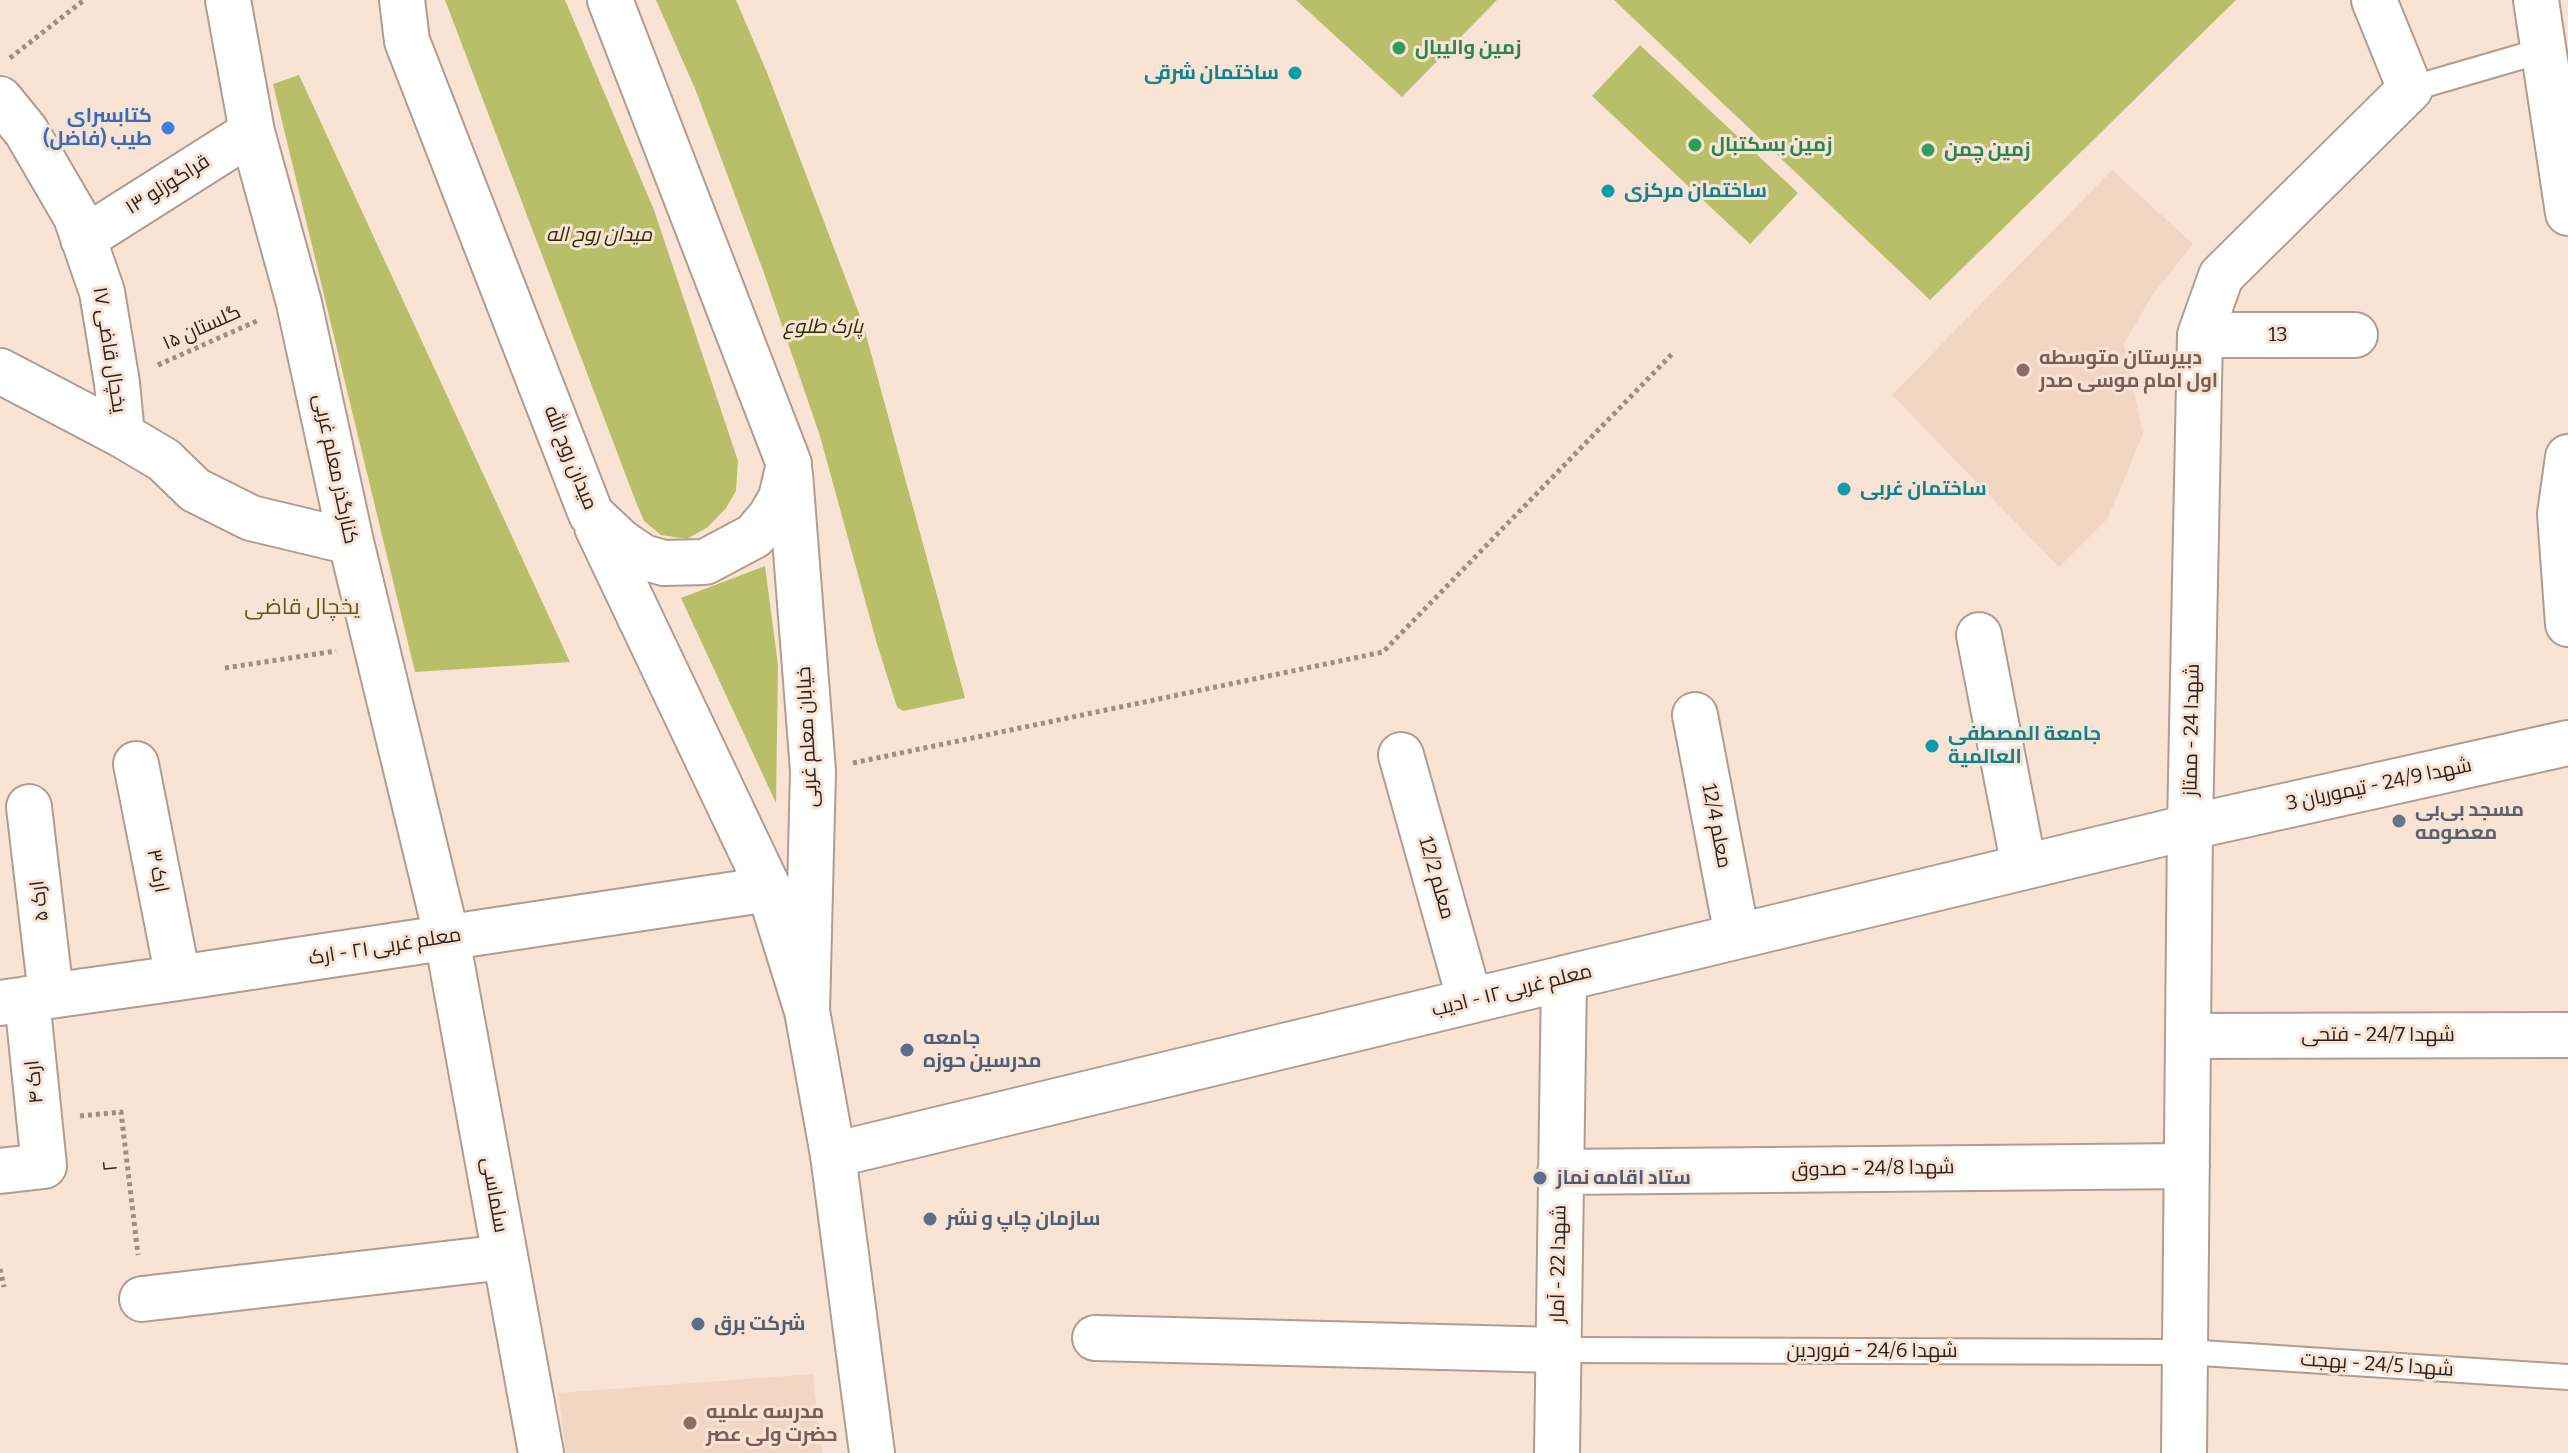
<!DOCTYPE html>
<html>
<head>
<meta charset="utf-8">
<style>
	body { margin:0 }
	canvas { display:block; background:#f8e3d4 }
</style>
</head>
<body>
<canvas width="2568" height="1453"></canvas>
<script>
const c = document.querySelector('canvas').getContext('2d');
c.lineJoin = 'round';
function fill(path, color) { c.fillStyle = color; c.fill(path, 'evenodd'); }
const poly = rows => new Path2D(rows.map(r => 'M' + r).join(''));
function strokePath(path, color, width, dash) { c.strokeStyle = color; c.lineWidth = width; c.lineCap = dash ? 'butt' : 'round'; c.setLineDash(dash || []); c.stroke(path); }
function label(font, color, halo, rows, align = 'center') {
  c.font = font + ' Bitter,Cairo,serif'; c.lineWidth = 6; c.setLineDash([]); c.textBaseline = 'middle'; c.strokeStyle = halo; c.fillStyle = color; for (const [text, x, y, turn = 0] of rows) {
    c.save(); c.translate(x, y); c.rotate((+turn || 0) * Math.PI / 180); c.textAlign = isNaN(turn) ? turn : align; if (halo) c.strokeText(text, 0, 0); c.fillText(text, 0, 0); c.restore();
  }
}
fill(poly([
	[2112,170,2193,244,2153,294,2124,344,2143,434,2108,518,2059,567,1892,395],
	[813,1374,822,1453,566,1453,558,1393]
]), '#f2d6c4');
fill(poly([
	[445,0,565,0,654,210,738,461,736,491,726,508,708,527,687,539,661,535,644,521,636,502],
	[656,0,736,0,768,75,863,324,965,698,903,711,897,707,877,644,820,436,764,273,696,91],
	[1296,0,1497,0,1402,97],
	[1614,0,2236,0,1930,300],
	[1640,45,1798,193,1750,244,1592,96],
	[299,75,570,662,415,672,273,84],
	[765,566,778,665,776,803,681,598]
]), '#b9bf69');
const lane = poly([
	[2410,89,2544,50],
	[1558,1350,2186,1352,2568,1377]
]);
const street = poly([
	[228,0,252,132,299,303,351,542,447,938,541,1453],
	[2536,0,2568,213],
	[0,99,26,131,76,217,102,292,117,383,122,435],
	[83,239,252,132],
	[2200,335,2355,335],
	[0,371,122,435,164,460,195,490,251,518,351,542],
	[2568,457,2560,514,2568,624],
	[1979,635,2024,867],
	[1695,715,1737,936],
	[1401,755,1470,1001],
	[136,764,178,978],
	[29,807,51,995],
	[0,1003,178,978,769,889],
	[2188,1036,2568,1035],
	[833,1155,2190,827,2568,743],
	[0,1171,44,1166,27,999],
	[1560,1172,2187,1166],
	[142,1299,505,1257],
	[1095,1338,1558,1350],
	[1557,1453,1564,978],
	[2184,1453,2190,827,2200,335,2221,276,2410,89,2374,0]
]);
const secondary = poly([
	[402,0,407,41,591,514,621,542,643,557,664,563,705,562,754,536,770,517,781,498,789,464,610,0],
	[597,527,769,889,807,1011,813,771,790,474],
	[807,1011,833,1155,872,1453]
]);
strokePath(lane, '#b09d8f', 28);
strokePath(street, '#b09d8f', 48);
strokePath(secondary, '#b09d8f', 48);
strokePath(poly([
	[10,58,84,0],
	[158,365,259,320],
	[225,668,336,651],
	[853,763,1383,652,1672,354],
	[80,1116,121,1112,138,1255],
	[0,1269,4,1287]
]), '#9d8e83', 5, [4, 4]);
strokePath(lane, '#fff', 24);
strokePath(street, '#fff', 44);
strokePath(secondary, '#fff', 44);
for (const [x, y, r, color] of [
	[1399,48,8,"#2e9e5b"],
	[1295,73,8,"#0f9aa8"],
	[168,128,8,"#3f7fe0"],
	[1695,145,8,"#2e9e5b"],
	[1928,150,8,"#2e9e5b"],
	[1608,191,8,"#0f9aa8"],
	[2023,370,8,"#8d6e63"],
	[1844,489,8,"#0f9aa8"],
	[1932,746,8,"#0f9aa8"],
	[2399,821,8,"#6b7280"],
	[907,1050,8,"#5c6f8a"],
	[1540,1178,8,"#5c6f8a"],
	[930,1219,8,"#5c6f8a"],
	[698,1324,8,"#5c6f8a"],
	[690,1423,8,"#8d6e63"]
]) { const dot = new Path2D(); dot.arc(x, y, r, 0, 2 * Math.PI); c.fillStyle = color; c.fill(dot); strokePath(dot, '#f8e3d4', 3); }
label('bold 20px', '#27864d', '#f8e3d4', [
	["زمین والیبال",1415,48],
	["زمین بسکتبال",1711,145],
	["زمین چمن",1944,150]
], 'left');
label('bold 20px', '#0d838f', '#f8e3d4', [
	["ساختمان شرقی",1279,73,"right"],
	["ساختمان مرکزی",1624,191],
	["ساختمان غربی",1860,489],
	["جامعة المصطفی",1948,734],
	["العالمیة",1948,757]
], 'left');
label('bold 20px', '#366cbe', '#f8e3d4', [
	["کتابسرای",152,116],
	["طیب (فاضل)",152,139]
], 'right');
label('20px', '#2a221d', '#f8e3d4', [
	["۱۳ قراگوزلو",168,185,-32],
	["۱۵ گلستان",202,328,-24],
	["13",2278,335],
	["۱۷ یخچال قاضی",109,350,81],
	["میدان روح الله",570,458,68],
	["کنارگذر معلم غربی",335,469,78],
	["شهدا 24 - ممتاز",2192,730,-89],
	["خیابان معلم غربی",808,737,-93],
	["شهدا 24/9 - تیموریان 3",2379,785,-12],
	["معلم 12/4",1716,826,79],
	["ارک ۳",157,871,79],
	["معلم 12/2",1436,878,74],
	["ارک ۵",40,901,-97],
	["معلم غربی ۲۱ - ارک",385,947,-9],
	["معلم غربی ۱۲ - ادیب",1512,991,-14],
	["شهدا 24/7 - فتحی",2378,1035],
	["ارک ۴",35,1082,-96],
	["۲",111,1166,-96],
	["شهدا 24/8 - صدوق",1873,1169,-1],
	["سلماسی",494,1195,80],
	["شهدا 22 - آمار",1559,1264,-89],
	["شهدا 24/6 - فروردین",1872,1351],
	["شهدا 24/5 - بهجت",2377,1365,4]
]);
label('italic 20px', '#2b2d02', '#f8e3d4', [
	["میدان روح اله",599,235],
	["پارک طلوع",823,327]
]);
label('bold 20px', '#785e54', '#f8e3d4', [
	["دبیرستان متوسطه",2039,358],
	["اول امام موسی صدر",2039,381],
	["مدرسه علمیه",706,1412],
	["حضرت ولی عصر",706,1435]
], 'left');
label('bold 20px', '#5b616d', '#f8e3d4', [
	["مسجد بی‌بی",2415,810],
	["معصومه",2415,833]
], 'left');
label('bold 20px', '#4e5e75', '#f8e3d4', [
	["جامعه",923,1038],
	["مدرسین حوزه",923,1061],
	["ستاد اقامه نماز",1556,1178],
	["سازمان چاپ و نشر",946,1219],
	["شرکت برق",714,1324]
], 'left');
label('22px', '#5f571b', '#f8e3d4', [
	["یخچال قاضی",302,608]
]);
</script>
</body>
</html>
